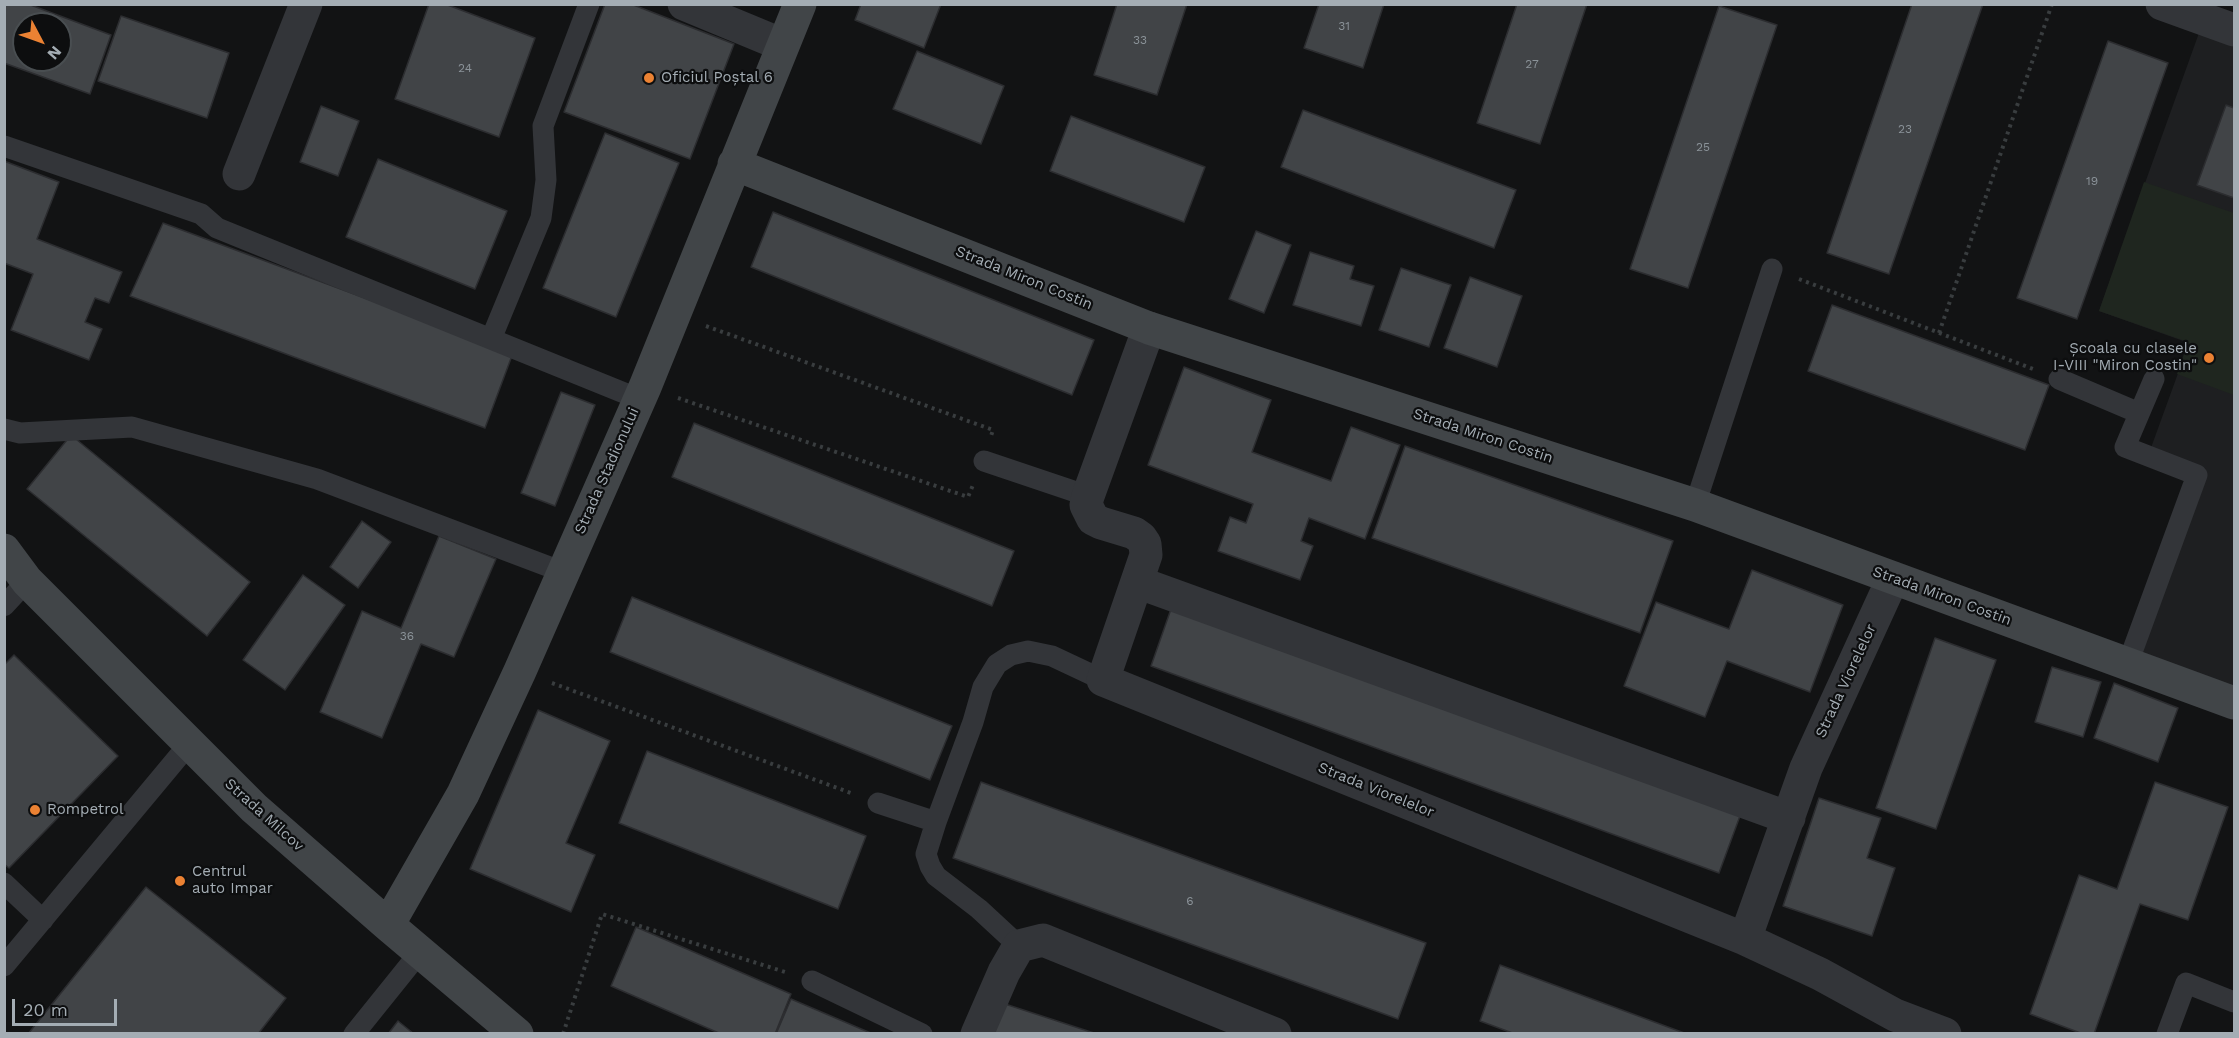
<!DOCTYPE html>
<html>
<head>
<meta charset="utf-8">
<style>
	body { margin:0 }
	#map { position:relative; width:2239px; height:1038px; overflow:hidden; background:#121314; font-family:"Work Sans",sans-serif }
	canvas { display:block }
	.frame { position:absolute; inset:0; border:6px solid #a4adb4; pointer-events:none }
	.north { position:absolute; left:12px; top:12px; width:60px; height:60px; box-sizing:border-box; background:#0d0e0f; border:2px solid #494e51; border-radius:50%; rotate:131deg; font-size:16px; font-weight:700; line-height:24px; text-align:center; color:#a4adb4 }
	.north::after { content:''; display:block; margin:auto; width:21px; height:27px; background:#eb8233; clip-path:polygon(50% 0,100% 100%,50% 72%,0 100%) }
	.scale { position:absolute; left:12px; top:999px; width:105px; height:27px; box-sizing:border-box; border:3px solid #a4adb4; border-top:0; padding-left:8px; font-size:18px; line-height:21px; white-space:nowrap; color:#a4adb4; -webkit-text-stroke:4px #0d0e0f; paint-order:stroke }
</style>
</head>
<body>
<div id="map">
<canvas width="2239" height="1038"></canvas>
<div class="frame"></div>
<div class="north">N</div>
<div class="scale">20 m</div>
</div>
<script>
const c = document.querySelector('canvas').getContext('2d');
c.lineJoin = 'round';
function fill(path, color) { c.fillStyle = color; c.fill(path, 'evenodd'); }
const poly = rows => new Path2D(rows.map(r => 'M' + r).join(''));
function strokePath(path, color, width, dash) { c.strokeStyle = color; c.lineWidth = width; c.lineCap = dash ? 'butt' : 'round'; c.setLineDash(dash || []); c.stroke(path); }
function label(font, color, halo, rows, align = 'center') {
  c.font = font + ' "Work Sans",sans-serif'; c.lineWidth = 4.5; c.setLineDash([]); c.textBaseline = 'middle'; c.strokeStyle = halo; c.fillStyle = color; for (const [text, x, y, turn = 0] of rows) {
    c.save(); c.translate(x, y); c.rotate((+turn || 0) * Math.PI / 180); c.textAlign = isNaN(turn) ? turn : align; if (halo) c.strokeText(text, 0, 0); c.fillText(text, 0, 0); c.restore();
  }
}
fill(poly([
	[2204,19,2234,30,2234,703,2128,663,2197,476,2148,456,2189,343,2099,311]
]), '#1e1f21');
fill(poly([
	[2144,182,2234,213,2234,395,2177,374,2188,342,2099,311]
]), '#1f261f');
const building = poly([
	[4,4,28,4,111,35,90,94,4,63,4,4],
	[24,24,60,24,60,60,24,60,24,24],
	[429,4,445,4,535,38,499,137,395,99,429,4],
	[605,4,631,4,734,44,690,159,564,112,605,4],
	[861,4,941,4,924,48,855,20,861,4],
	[1117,4,1187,4,1157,95,1094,75,1117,4],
	[1319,4,1384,4,1363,68,1304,48,1319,4],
	[1517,4,1587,4,1540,144,1477,123,1517,4],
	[1912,4,1983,4,1889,274,1827,253,1912,4],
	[1719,6,1777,25,1688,288,1630,269,1719,6],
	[121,16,229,53,207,118,98,81,121,16],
	[2108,41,2168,63,2077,319,2017,298,2108,41],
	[917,51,1004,86,981,144,893,109,917,51],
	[2226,105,2234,108,2234,198,2197,185,2226,105],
	[321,106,359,121,338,176,300,162,321,106],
	[1303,110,1516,190,1494,248,1281,167,1303,110],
	[1071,116,1205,167,1184,222,1050,171,1071,116],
	[605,133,679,163,616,317,543,288,605,133],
	[378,159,507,211,475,289,346,237,378,159],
	[4,161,59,182,37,239,122,272,109,303,95,298,85,322,102,329,89,360,11,330,33,274,4,263,4,161],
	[773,212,1094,340,1072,395,751,267,773,212],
	[163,223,513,353,485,428,130,296,163,223],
	[1256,231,1291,245,1264,313,1229,299,1256,231],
	[1310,252,1354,266,1350,279,1374,286,1361,326,1293,305,1310,252],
	[1401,268,1451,285,1429,347,1379,330,1401,268],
	[1470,277,1522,296,1497,367,1444,348,1470,277],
	[1832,305,2049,385,2025,450,1808,371,1832,305],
	[1184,367,1271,400,1252,452,1331,481,1351,427,1400,445,1365,539,1309,518,1301,541,1313,546,1300,580,1218,551,1230,517,1246,523,1253,504,1148,465,1184,367],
	[561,392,595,405,555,506,521,493,561,392],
	[694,423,1014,551,992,606,672,477,694,423],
	[71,435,250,582,207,636,27,489,71,435],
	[1405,446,1673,541,1640,633,1372,538,1405,446],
	[362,521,391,542,358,588,330,567,362,521],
	[439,536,496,559,454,657,421,644,382,738,320,712,362,611,401,628,439,536],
	[1752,570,1843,605,1810,692,1727,661,1705,717,1624,686,1656,602,1729,629,1752,570],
	[303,575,345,605,285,690,243,660,303,575],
	[632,597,952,726,930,780,610,652,632,597],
	[1171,609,1740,816,1719,873,1151,666,1171,609],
	[1935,638,1996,660,1936,829,1876,808,1935,638],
	[14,655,118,756,9,868,4,864,4,665,14,655],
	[2052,667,2101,682,2083,737,2035,722,2052,667],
	[2114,683,2178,708,2158,762,2094,738,2114,683],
	[538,710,610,741,566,843,595,855,571,912,470,869,538,710],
	[647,751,866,836,838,909,619,823,647,751],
	[981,782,1426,943,1398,1019,953,858,981,782],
	[2155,782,2228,807,2188,920,2140,904,2094,1034,2083,1034,2030,1014,2079,875,2117,889,2155,782],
	[1819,798,1881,818,1867,858,1895,868,1872,936,1783,906,1819,798],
	[146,887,286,998,258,1034,28,1034,146,887],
	[636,927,791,994,775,1034,721,1034,611,986,636,927],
	[1500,965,1687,1034,1515,1034,1480,1021,1500,965],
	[791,999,873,1034,776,1034,791,999],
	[1002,1003,1097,1034,992,1034,1002,1003],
	[398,1021,414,1034,388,1034,398,1021]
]);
fill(building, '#414447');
strokePath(building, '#2c2d30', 1.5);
strokePath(poly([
	[1799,279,2033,369],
	[706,326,993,430,991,436],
	[1939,333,2052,4],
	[678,398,968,497,973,485],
	[552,683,851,793],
	[563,1034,602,914,785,972]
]), '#393d3f', 4, [3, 4.5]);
strokePath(poly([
	[4,146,201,214,217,228,639,399],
	[491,339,541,218,546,180,543,126,589,4],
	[2059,379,2139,413],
	[4,429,20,433,132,427,317,479,563,572],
	[984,461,1088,496],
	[1695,505,1772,269],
	[4,606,27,581],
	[2128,663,2197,475,2125,447,2154,379],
	[878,803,936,822,926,854,930,866,936,876,979,909,1019,946],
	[936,822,973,722,983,687,997,664,1011,655,1028,651,1052,656,1103,680],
	[4,883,43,920],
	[4,966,189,744],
	[812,981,922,1034],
	[354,1034,420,952],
	[2167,1034,2186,983,2234,1002]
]), '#333539', 21);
strokePath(poly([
	[684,4,783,45],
	[2162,4,2234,30],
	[239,174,306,4],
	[1149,328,1088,496,1086,505,1093,519,1101,523,1134,533,1141,538,1145,544,1146,555,1103,680,1745,939],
	[1893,578,1806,768,1745,939,1820,974,1895,1015,1945,1034],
	[1137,582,1789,818],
	[977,1034,1004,972,1019,946,1043,940,1275,1034]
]), '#333539', 33);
strokePath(poly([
	[734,164,1149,328,1695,505,2234,703],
	[4,550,27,581,254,808,388,925,517,1034],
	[388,925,463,794,520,671,645,387,800,4]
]), '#414548', 33);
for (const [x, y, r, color] of [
	[649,78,6,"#eb8233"],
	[2209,358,6,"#eb8233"],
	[35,810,6,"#eb8233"],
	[180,881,6,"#eb8233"]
]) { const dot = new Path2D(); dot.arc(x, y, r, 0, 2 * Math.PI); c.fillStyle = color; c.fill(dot); strokePath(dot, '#0d0e0f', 2); }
label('12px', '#8b9399', null, [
	["31",1344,26],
	["33",1140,40],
	["27",1532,64],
	["24",465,68],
	["23",1905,129],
	["25",1703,147],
	["19",2092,181],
	["36",407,636],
	["6",1190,901]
]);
label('15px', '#a4adb4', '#0d0e0f', [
	["Oficiul Poștal 6",661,78],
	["Școala cu clasele",2197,349,"right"],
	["I-VIII \"Miron Costin\"",2197,366,"right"],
	["Rompetrol",47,810],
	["Centrul",192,872],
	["auto Impar",192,889]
], 'left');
label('15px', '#a4adb4', '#0d0e0f', [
	["Strada Miron Costin",1024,278,22],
	["Strada Miron Costin",1483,436,18],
	["Strada Stadionului",607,471,-66],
	["Strada Miron Costin",1942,596,20],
	["Strada Viorelelor",1846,681,-65],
	["Strada Viorelelor",1376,790,22],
	["Strada Milcov",264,815,42]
]);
</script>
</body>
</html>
